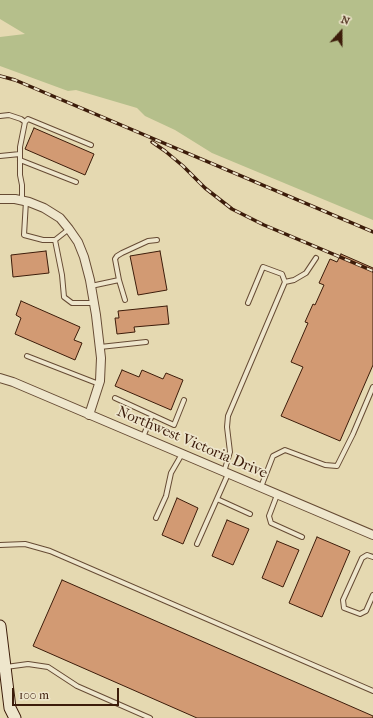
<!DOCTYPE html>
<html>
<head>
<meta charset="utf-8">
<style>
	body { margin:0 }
	#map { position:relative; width:373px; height:718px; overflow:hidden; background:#e5d9b1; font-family:"IM FELL French Canon",serif }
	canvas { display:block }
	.north { position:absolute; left:321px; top:12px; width:40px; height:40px; -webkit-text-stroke:3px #eee6cc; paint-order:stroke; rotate:21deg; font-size:11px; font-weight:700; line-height:16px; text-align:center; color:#3c1c0a }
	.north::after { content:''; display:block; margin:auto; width:14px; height:18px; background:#3c1c0a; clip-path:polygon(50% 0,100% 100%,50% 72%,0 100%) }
	.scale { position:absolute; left:12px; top:688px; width:107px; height:18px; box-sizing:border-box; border:2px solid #3c1c0a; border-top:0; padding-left:5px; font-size:12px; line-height:14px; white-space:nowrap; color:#3c1c0a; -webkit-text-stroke:3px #eee6cc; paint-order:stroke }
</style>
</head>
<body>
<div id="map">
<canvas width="373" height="718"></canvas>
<div class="north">N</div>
<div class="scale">100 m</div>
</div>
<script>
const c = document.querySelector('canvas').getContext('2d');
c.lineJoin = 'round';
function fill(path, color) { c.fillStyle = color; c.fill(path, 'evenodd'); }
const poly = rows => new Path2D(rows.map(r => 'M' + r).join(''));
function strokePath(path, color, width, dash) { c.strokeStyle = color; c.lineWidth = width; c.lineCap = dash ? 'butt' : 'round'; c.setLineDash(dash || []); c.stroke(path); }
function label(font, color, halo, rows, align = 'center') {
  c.font = font + ' "IM FELL French Canon",serif'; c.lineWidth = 3.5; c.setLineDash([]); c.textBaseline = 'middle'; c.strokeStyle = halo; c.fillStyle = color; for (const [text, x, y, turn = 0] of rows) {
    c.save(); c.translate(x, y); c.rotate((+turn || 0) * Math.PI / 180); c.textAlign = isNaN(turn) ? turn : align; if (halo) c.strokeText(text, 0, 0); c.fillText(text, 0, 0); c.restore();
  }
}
fill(poly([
	[0,0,373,0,373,220,212,153,175,130,145,116,137,108,76,90,68,91,0,66,0,37,25,34,0,19]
]), '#b5bf8b');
const building = poly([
	[34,128,94,154,85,175,25,149,34,128],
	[46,251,49,273,13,277,11,255,46,251],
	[160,251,167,290,138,295,130,256,160,251],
	[341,254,373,268,373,365,340,441,281,416,303,367,291,362,308,323,305,322,313,304,315,305,324,285,319,283,330,259,337,262,341,254],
	[21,301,80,327,74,340,82,343,75,360,15,334,21,318,16,315,21,301],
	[167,306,169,324,134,327,135,332,117,334,115,318,119,318,118,311,167,306],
	[122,370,139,377,142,370,163,379,166,373,183,380,171,410,115,386,122,370],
	[177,498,198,508,183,544,162,535,177,498],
	[227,520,249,529,233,565,212,556,227,520],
	[317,537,350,551,322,617,289,603,317,537],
	[277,541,299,550,283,587,262,578,277,541],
	[62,580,373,716,373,718,197,718,33,646,62,580]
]);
fill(building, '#d29a73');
strokePath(building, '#3c1c0a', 1);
const lane = poly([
	[0,116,9,115,21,119,25,122],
	[0,156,20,154],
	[20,160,76,182],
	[22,200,22,185,20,175,20,147,25,122,28,119,91,145],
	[26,201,24,235,43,240,55,240,69,229],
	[55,240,62,275,64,297,72,303,94,303],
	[119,280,125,300],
	[285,282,294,280,306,273,316,258],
	[91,286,119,280,115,259,117,256,122,253,148,241,157,240],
	[100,347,146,342],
	[27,356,99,384],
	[115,398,174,425,184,400],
	[143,437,152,415],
	[224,472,230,452,227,427,228,416,285,282,282,274,263,267,248,303],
	[261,487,273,456,285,450,325,465,337,466,353,434,373,387],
	[277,495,269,516,271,523,302,537],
	[217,499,250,514],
	[156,518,166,496,171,473,182,454],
	[197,544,228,474],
	[0,545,25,544,50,551,373,691],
	[373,557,367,555,362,558,343,600,344,608,360,614,366,611,373,595],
	[6,667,28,664,48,667,77,686,150,718]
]);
const street = poly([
	[0,199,15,199,29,202,44,208,60,218,69,229,78,242,84,257,90,280,96,315,101,358,100,381,89,415],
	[0,378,13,382,373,535]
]);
const secondary = poly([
	[0,626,10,708,15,718]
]);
strokePath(lane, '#664b34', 6);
strokePath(street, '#664b34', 10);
strokePath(secondary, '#3c1c0a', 13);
strokePath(lane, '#eee6cc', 4);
strokePath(street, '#eee6cc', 8);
strokePath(secondary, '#eee6cc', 11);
const rail = poly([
	[0,76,15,80,373,232],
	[152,142,165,151,183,166,205,188,232,209,264,225,373,271]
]);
strokePath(rail, '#3c1c0a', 3.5);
strokePath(rail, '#eee6cc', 2, [6]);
label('15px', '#3c1c0a', '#eee6cc', [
	["Northwest Victoria Drive",192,443,23]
]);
</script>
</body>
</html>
